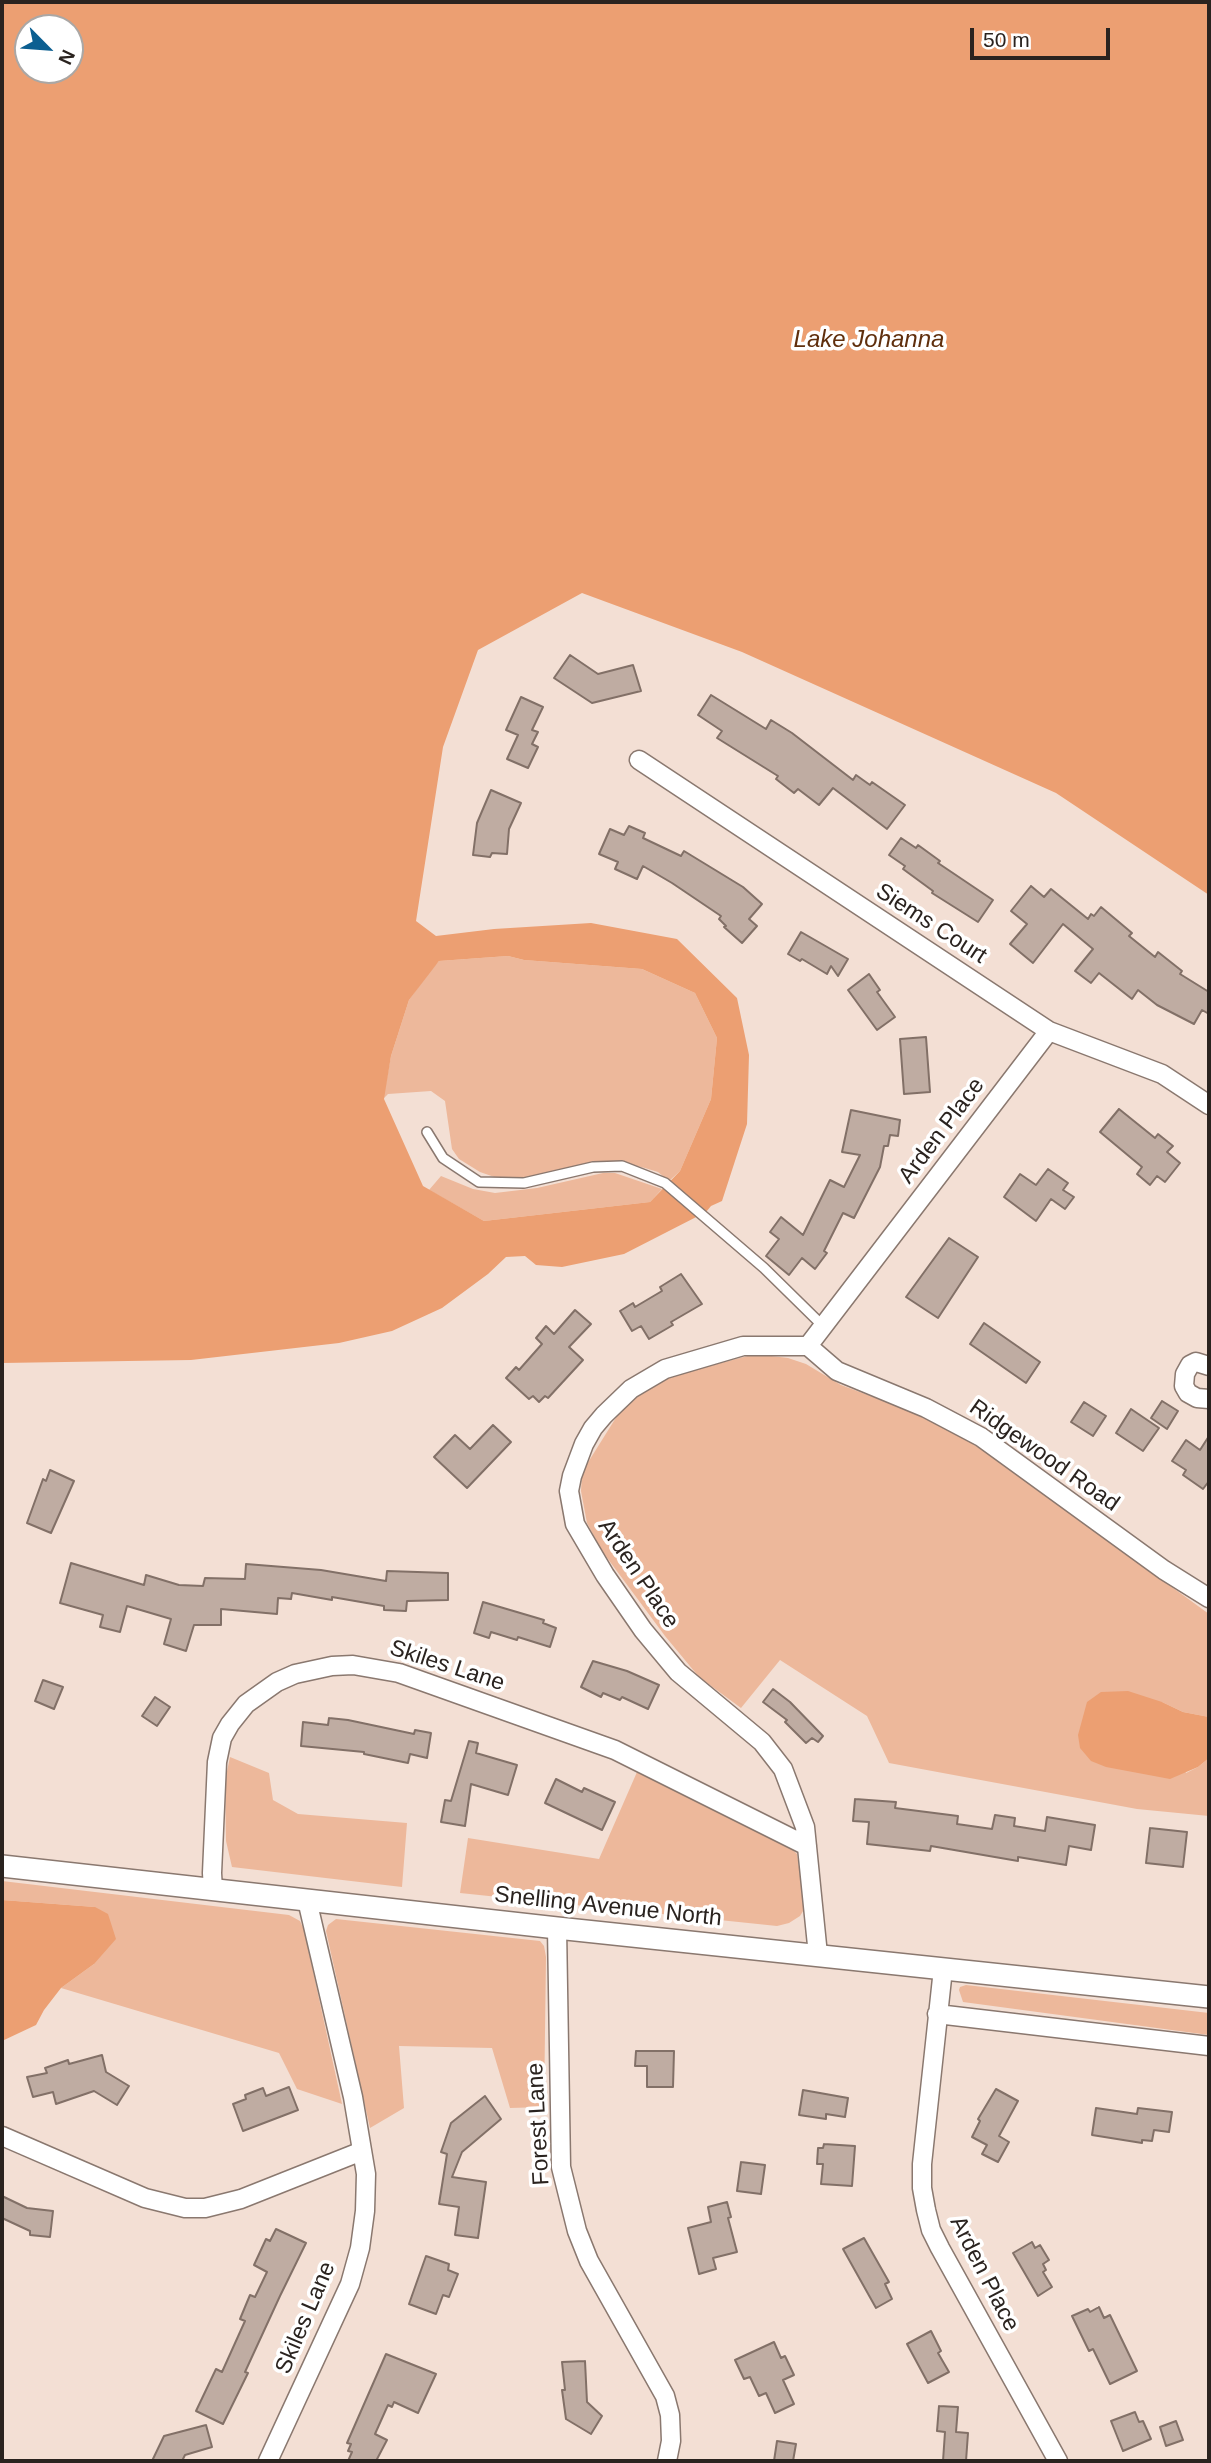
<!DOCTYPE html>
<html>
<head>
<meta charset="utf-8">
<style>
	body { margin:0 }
	#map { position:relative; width:1211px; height:2463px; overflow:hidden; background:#f3dfd4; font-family:Arial,sans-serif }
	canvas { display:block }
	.frame { position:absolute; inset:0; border:4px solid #2a231f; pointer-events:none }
	.north { position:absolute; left:14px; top:14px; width:70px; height:70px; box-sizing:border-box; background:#fff; border:2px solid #aaa7a5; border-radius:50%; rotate:115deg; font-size:19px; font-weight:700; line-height:28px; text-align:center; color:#2a231f }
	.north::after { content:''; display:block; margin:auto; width:24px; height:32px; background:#0c5f91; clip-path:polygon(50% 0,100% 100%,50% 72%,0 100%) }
	.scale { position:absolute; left:970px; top:28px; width:140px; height:32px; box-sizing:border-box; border:4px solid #2a231f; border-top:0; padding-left:9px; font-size:21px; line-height:24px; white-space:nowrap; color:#2a231f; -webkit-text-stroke:5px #fff; paint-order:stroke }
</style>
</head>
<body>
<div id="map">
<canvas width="1211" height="2463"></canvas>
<div class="frame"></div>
<div class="north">N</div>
<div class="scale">50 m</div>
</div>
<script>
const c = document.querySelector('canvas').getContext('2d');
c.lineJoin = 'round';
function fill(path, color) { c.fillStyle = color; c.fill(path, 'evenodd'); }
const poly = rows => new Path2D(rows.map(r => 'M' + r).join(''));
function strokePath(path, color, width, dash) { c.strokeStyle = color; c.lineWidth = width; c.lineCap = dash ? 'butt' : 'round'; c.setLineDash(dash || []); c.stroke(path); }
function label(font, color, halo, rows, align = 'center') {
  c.font = font + ' Arial,sans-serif'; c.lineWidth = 7; c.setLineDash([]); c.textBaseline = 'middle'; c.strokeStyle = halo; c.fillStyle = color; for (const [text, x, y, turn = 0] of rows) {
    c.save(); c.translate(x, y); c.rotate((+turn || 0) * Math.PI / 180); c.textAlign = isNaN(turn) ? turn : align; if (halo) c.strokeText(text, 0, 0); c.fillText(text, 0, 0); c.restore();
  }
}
fill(poly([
	[508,956,524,960,642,969,695,993,717,1038,711,1099,680,1171,669,1181,658,1172,645,1168,625,1163,599,1162,532,1177,503,1180,480,1172,459,1159,452,1149,445,1101,431,1091,388,1094,383,1099,391,1056,409,1000,429,972,439,961],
	[603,1173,615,1173,662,1189,650,1202,484,1221,429,1190,441,1176,473,1189,495,1193,537,1188],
	[755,1354,788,1358,806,1364,841,1385,900,1407,957,1434,987,1453,1209,1614,1209,1717,1183,1712,1162,1702,1186,1773,1198,1767,1209,1758,1209,1816,1137,1809,889,1763,867,1716,780,1660,741,1708,699,1677,665,1636,602,1551,587,1523,581,1491,582,1472,617,1416,643,1390,672,1376],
	[230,1757,269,1773,273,1800,298,1814,407,1823,402,1887,232,1867,226,1841,225,1781],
	[637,1772,790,1847,797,1854,805,1908,800,1916,789,1923,777,1926,460,1893,468,1838,599,1859],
	[2,1881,289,1915,300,1921,304,1930,342,2104,297,2089,279,2053,61,1988,94,1964,95,1907,2,1900],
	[336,1919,540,1941,544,1946,546,1957,544,2107,510,2108,492,2048,399,2046,404,2108,370,2128,326,1931,328,1925],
	[966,1985,1209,2013,1209,2035,963,2002,959,1990,960,1987]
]), '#edb89b');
fill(poly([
	[2,2,1209,2,1209,895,1056,793,742,652,582,593,478,650,443,747,416,921,436,936,494,929,591,923,677,939,737,998,749,1055,747,1124,722,1201,711,1206,706,1212,624,1254,562,1267,536,1265,525,1256,506,1257,488,1274,442,1308,392,1331,339,1343,191,1360,2,1363],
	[28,28,70,28,70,70,28,70],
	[508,956,524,960,642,969,695,993,717,1038,711,1099,680,1171,650,1202,484,1221,423,1186,384,1099,391,1056,409,1000,439,961],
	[1128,1691,1162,1702,1183,1712,1209,1717,1209,1758,1198,1767,1170,1779,1106,1767,1091,1761,1080,1748,1078,1735,1087,1702,1101,1692],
	[2,1900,95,1907,108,1914,116,1939,94,1964,61,1988,44,2010,36,2025,2,2041]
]), '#ec9f72');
const building = poly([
	[570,655,598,674,633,665,641,691,592,703,554,678,570,655],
	[711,695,766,729,771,720,792,733,853,780,856,775,870,785,872,782,905,805,887,829,833,788,819,805,798,789,794,793,776,779,778,776,717,738,722,731,698,715,711,695],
	[521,697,543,707,532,730,538,732,532,744,538,747,528,768,507,759,518,735,506,730,521,697],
	[491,790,521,803,509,829,507,854,492,853,490,857,473,855,477,823,491,790],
	[629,826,645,833,643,838,681,856,684,851,743,887,762,904,749,919,757,926,742,943,724,927,726,926,719,919,721,916,672,883,643,866,637,879,615,869,618,862,599,854,610,829,624,835,629,826],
	[901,838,916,848,918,845,940,861,938,863,993,900,978,922,932,893,933,891,903,869,905,866,889,855,901,838],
	[1031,886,1044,897,1051,889,1088,919,1091,914,1094,916,1101,907,1132,933,1129,936,1155,957,1158,952,1182,971,1180,974,1209,992,1209,1014,1202,1010,1194,1024,1157,1005,1138,990,1132,999,1099,973,1091,983,1075,971,1093,949,1063,924,1033,963,1010,944,1027,924,1011,911,1031,886],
	[801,932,848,959,838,976,831,966,827,974,802,959,800,961,788,954,801,932],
	[869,974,880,990,877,992,895,1017,877,1030,848,990,869,974],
	[926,1037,930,1092,904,1094,900,1039,926,1037],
	[1119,1109,1155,1138,1158,1134,1173,1146,1167,1152,1180,1163,1165,1182,1157,1176,1150,1185,1137,1174,1142,1167,1100,1132,1119,1109],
	[851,1110,900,1120,898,1136,890,1135,888,1146,884,1146,880,1167,854,1218,843,1213,824,1251,827,1253,815,1269,802,1258,789,1275,766,1256,779,1239,770,1232,781,1217,803,1235,830,1180,844,1187,860,1155,842,1152,851,1110],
	[1048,1169,1068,1183,1063,1190,1074,1197,1065,1209,1051,1199,1036,1221,1004,1197,1020,1174,1036,1185,1048,1169],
	[949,1238,978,1257,938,1318,906,1297,949,1238],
	[681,1274,702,1304,671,1322,673,1325,649,1339,641,1326,632,1331,620,1311,633,1303,635,1307,662,1291,660,1287,681,1274],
	[575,1310,591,1324,569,1347,583,1360,548,1398,545,1396,539,1402,533,1396,529,1399,506,1378,516,1367,519,1370,542,1344,536,1338,546,1326,554,1334,575,1310],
	[984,1323,1040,1362,1026,1383,970,1344,984,1323],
	[1162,1401,1178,1411,1167,1429,1151,1418,1162,1401],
	[1084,1402,1106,1416,1093,1436,1071,1422,1084,1402],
	[1131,1409,1159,1428,1143,1451,1116,1433,1131,1409],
	[493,1425,511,1442,467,1488,434,1457,455,1435,470,1449,493,1425],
	[1209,1436,1209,1481,1203,1489,1183,1475,1186,1470,1172,1461,1186,1440,1200,1450,1209,1436],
	[50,1470,74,1481,51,1533,27,1523,43,1479,46,1481,50,1470],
	[71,1563,144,1585,146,1575,179,1585,203,1586,205,1578,245,1579,246,1564,321,1570,386,1581,387,1571,448,1573,448,1600,407,1601,406,1611,384,1610,384,1606,332,1597,332,1600,292,1593,291,1599,278,1598,277,1614,221,1609,221,1625,194,1625,186,1651,164,1644,171,1619,127,1606,120,1632,100,1627,103,1615,60,1603,71,1563],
	[483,1602,544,1620,543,1623,556,1628,550,1647,518,1637,517,1640,491,1632,489,1638,474,1633,483,1602],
	[593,1661,627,1671,659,1685,648,1709,622,1697,620,1700,603,1693,601,1697,581,1687,593,1661],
	[43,1680,63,1687,54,1709,35,1701,43,1680],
	[773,1689,790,1702,823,1736,818,1742,812,1738,806,1743,785,1722,787,1720,763,1702,773,1689],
	[155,1697,170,1707,157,1726,142,1716,155,1697],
	[329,1718,348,1720,414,1734,415,1730,431,1733,427,1758,410,1754,408,1763,364,1754,364,1752,301,1746,303,1722,328,1725,329,1718],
	[469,1741,478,1743,476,1753,517,1765,508,1795,471,1784,465,1826,441,1822,445,1800,451,1801,469,1741],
	[556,1779,582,1792,584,1788,615,1802,602,1830,545,1803,556,1779],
	[855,1799,896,1802,895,1808,958,1816,957,1824,992,1829,995,1815,1015,1818,1014,1826,1045,1831,1047,1817,1095,1825,1091,1850,1069,1846,1066,1865,1018,1857,1018,1861,931,1846,930,1851,867,1844,869,1822,853,1821,855,1799],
	[1150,1828,1187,1832,1183,1867,1146,1863,1150,1828],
	[636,2051,674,2051,673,2087,647,2087,647,2066,635,2066,636,2051],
	[102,2055,106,2072,129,2086,117,2105,94,2091,56,2104,53,2092,33,2097,27,2077,47,2073,45,2068,68,2060,69,2064,102,2055],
	[289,2087,298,2110,243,2131,233,2104,246,2099,245,2095,263,2088,266,2096,289,2087],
	[996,2089,1018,2101,999,2136,1009,2142,998,2162,982,2154,987,2145,972,2137,980,2121,978,2119,996,2089],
	[803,2090,848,2098,845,2117,826,2114,826,2119,799,2115,803,2090],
	[485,2096,501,2119,462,2152,452,2177,486,2182,478,2238,455,2235,459,2207,439,2204,447,2154,441,2152,451,2123,485,2096],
	[1096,2108,1137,2114,1138,2108,1172,2112,1169,2132,1154,2130,1152,2141,1142,2140,1142,2143,1092,2135,1096,2108],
	[824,2144,855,2146,852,2186,821,2184,823,2164,817,2164,818,2148,823,2148,824,2144],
	[741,2162,765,2165,761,2194,737,2191,741,2162],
	[2,2196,27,2208,53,2211,50,2237,30,2235,30,2231,2,2218,2,2196],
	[727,2202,731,2217,728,2218,737,2252,713,2258,716,2269,699,2274,688,2228,711,2222,708,2207,727,2202],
	[276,2229,306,2243,280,2296,245,2372,248,2373,223,2424,196,2411,216,2369,222,2372,245,2321,240,2319,250,2295,255,2297,267,2272,254,2265,266,2239,270,2241,276,2229],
	[864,2238,889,2282,885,2284,892,2299,876,2308,843,2249,864,2238],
	[1032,2242,1035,2248,1040,2245,1049,2260,1043,2264,1046,2270,1043,2272,1052,2287,1038,2296,1013,2253,1032,2242],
	[426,2256,449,2264,448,2270,458,2274,449,2297,443,2295,436,2314,409,2304,426,2256],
	[1099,2307,1104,2318,1110,2315,1137,2371,1110,2384,1093,2349,1089,2351,1072,2316,1088,2309,1090,2312,1099,2307],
	[931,2331,941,2351,938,2353,949,2372,928,2383,907,2344,931,2331],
	[774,2342,781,2358,785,2356,794,2375,783,2380,794,2404,775,2413,766,2393,759,2396,750,2377,744,2379,735,2360,774,2342],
	[386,2354,436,2374,418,2413,394,2402,392,2407,388,2405,375,2434,387,2440,376,2461,348,2461,352,2452,348,2451,351,2444,347,2443,386,2354],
	[585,2361,587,2402,602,2416,591,2434,566,2419,562,2390,565,2390,562,2362,585,2361],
	[939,2406,958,2407,956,2432,968,2433,966,2461,943,2461,945,2432,937,2431,939,2406],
	[1135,2412,1139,2422,1143,2421,1151,2439,1123,2451,1111,2421,1135,2412],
	[1176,2421,1183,2440,1166,2446,1160,2427,1176,2421],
	[206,2425,212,2447,185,2455,182,2461,152,2461,164,2436,206,2425],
	[777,2441,796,2444,793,2461,774,2461,777,2441]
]);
fill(building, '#bfaca2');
strokePath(building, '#827067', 2);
const service = poly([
	[427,1132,443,1158,479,1182,524,1183,593,1167,622,1166,665,1183,764,1268,823,1326]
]);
const minor = poly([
	[639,760,1049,1031,1162,1074,1209,1105],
	[808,1346,837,1371,926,1408,981,1437,1164,1570,1209,1598],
	[1209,1366,1196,1362,1190,1365,1185,1374,1184,1386,1188,1393,1197,1398,1209,1399],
	[213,1890,212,1873,217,1762,222,1738,230,1724,246,1704,277,1682,295,1674,332,1666,353,1665,399,1673,615,1750,807,1846],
	[557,1928,561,2167,577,2231,589,2261,665,2396,670,2415,671,2441,667,2461],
	[818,1955,805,1827,783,1769,762,1742,678,1672,643,1630,605,1575,575,1524,569,1491,572,1476,584,1444,593,1428,604,1415,631,1389,665,1369,743,1346,808,1346,1049,1031],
	[943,1969,922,2164,922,2188,926,2210,931,2230,940,2248,1058,2461],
	[937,2014,1209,2046],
	[2,2136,145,2198,185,2208,205,2208,241,2199,362,2151],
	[268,2461,350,2284,360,2248,365,2211,366,2174,353,2097,307,1900]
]);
const tertiary = poly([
	[2,1866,557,1928,1209,1997]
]);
strokePath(service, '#8a786f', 12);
strokePath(minor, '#8a786f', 21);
strokePath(tertiary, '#8a786f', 24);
strokePath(service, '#fff', 9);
strokePath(minor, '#fff', 18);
strokePath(tertiary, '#fff', 21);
label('23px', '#2a231f', '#fff', [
	["Siems Court",931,924,33],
	["Arden Place",942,1131,-53],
	["Ridgewood Road",1044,1456,35],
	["Arden Place",638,1574,56],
	["Skiles Lane",447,1666,18],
	["Snelling Avenue North",608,1907,6],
	["Forest Lane",539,2124,-93],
	["Arden Place",984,2274,63],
	["Skiles Lane",306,2318,-67]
]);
label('italic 24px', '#602f0d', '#fff', [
	["Lake Johanna",869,340]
]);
</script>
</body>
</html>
